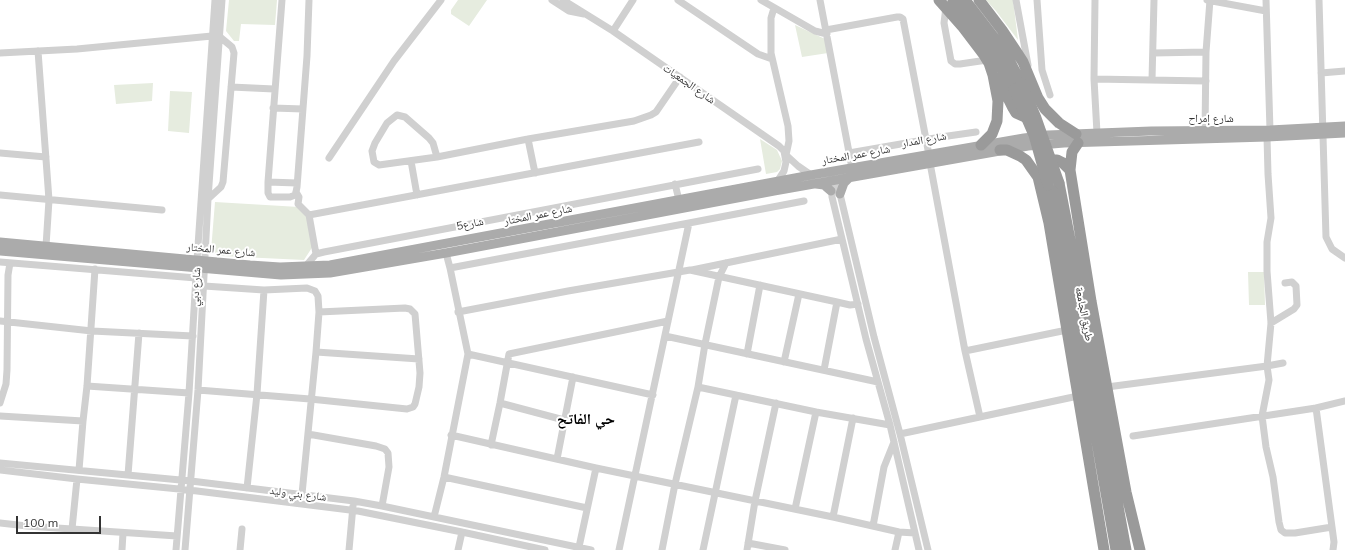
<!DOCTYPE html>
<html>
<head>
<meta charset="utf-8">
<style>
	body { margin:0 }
	#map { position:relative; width:1345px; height:550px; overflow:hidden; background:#fff; font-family:Mulish,sans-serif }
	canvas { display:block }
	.scale { position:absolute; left:16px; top:516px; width:85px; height:18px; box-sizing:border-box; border:2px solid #333; border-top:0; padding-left:5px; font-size:12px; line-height:14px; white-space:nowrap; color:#333; -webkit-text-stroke:3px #fff; paint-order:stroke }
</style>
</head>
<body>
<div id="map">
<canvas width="1345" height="550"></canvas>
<div class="scale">100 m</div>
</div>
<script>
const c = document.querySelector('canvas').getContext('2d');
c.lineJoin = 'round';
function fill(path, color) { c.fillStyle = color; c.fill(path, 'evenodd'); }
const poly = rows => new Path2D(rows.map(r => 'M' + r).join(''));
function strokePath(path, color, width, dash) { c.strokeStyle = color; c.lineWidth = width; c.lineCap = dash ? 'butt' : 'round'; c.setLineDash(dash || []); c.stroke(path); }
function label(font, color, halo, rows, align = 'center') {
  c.font = font + ' Mulish,"Noto Naskh Arabic",sans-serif'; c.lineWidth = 4; c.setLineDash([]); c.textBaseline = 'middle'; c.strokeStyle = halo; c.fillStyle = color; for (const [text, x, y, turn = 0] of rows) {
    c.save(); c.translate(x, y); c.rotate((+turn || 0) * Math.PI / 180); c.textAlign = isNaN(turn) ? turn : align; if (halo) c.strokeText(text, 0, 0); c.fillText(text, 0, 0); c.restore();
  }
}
fill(poly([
	[229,0,277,0,275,25,241,24,239,41,234,41,226,31],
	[458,0,487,0,469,26,451,14,451,10],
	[986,0,1013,0,1018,40,996,11],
	[795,25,825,39,828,53,802,57],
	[153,83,152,101,116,104,114,85],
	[170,91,192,92,189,133,168,131],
	[760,139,777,150,782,161,780,169,777,172,766,174],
	[215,202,299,207,307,213,313,246,304,260,221,256,215,254,211,251],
	[1248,272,1264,272,1265,305,1249,305]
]), '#e6ecdf');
strokePath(poly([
	[552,0,569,11,584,14],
	[563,0,613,31,779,146,784,151,786,162,784,171,777,182],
	[678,0,758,54,772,59],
	[761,0,815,31,827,34],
	[820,0,852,168],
	[1016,0,1028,65],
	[1037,0,1042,70,1050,95],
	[1095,0,1094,79,1097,133],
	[1207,0,1266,11],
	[1266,0,1270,130],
	[1319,0,1326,237,1332,249,1345,258],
	[946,7,944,23,951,61,955,64,960,64,987,60],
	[774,8,771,18,771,53,788,126,789,141,786,155,798,166,811,175,812,184],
	[826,30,897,17,900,17,903,19,929,155],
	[613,31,633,0],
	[38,51,49,200,46,246],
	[0,53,77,49,212,36,220,37,232,47,234,53,223,182,221,187,208,199],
	[1153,53,1206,52],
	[1321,73,1345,71],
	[1094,79,1206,81],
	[1152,80,1154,0],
	[231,87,274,89],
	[273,108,303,109],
	[1205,132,1206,52,1210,0],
	[528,139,535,173],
	[0,153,46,157],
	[849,153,941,137,976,132],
	[437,157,433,143,429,138,405,117,397,115,387,123,375,143,372,151,374,162,379,165,437,157,528,139,634,121,651,115,656,112,680,77],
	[329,158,394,61,441,0],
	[411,161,417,195],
	[930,163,965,351,980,417],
	[831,172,832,197,866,339,890,425,919,550],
	[832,180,840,194,874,337,900,434,928,550],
	[268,182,282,0],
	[297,183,268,182,268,193,270,197,290,197,295,195,296,192,297,187,307,56,309,0],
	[675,184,679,200],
	[296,192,299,197,298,204,309,215,316,254],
	[0,195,162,210],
	[309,215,699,142],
	[0,262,196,278],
	[305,267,316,254,324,252,758,169],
	[450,268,689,223,804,201],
	[692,270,842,239],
	[204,286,264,290,307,288,315,291,318,296,319,312,316,352,302,494],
	[458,312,568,291,690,270,837,302,850,305,858,304],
	[0,321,92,331,193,336],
	[1271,323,1294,309,1297,305,1296,286,1292,282,1285,283],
	[665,336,878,382],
	[965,351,1067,330],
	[316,352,419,359],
	[468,354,653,395],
	[747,354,760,285],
	[784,362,799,294],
	[1283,363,1267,366,1269,380,1262,416,1266,447,1273,477,1279,522,1281,530,1285,533,1295,533,1332,527],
	[824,370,837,302],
	[87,386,189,393],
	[698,387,816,412,890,425],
	[1107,387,1267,366,1271,323,1267,271,1267,242,1271,218,1268,174,1267,137],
	[198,390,310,399,407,409,413,407,415,404,419,387,420,373,415,314,410,309,405,308,319,312],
	[0,403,6,384,7,370,8,275,10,263],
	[500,403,564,420],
	[0,416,83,421],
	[308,434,376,446,385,449,388,453,389,467,382,506],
	[900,434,1078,396],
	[451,435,596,468,833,517,899,532,915,533],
	[1133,436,1316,408],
	[491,445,500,403,509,354,668,321],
	[557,459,573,377],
	[0,463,191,481,354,501,382,506,591,550],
	[0,470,77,479,189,490,358,511,462,532,545,550],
	[79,470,83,421,87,386,95,269],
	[128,475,139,333],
	[444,477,587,508],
	[247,488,257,394,264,290],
	[795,509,816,412],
	[434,517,444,477,468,354,450,268,446,253],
	[833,517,853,418],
	[0,523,27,526,177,536],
	[873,526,884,467,894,442],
	[72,529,77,479],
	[748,543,785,550],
	[579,547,596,468],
	[122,550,123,533],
	[176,550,189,393,197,260,215,0],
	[185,550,198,390,208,199,222,0],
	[240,550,242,529],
	[349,550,353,506],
	[458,550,462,532],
	[619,550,689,223],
	[662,550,675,484,698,387,705,344,719,277,726,263],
	[703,550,736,395],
	[747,550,755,501,776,403],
	[895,550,899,532],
	[1333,550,1334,542,1316,408,1345,401]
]), '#d0d0d0', 7);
strokePath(poly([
	[816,184,824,185,831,191],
	[840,194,844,183,850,177],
	[0,242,250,265,280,267,330,265,811,175,1024,138,1048,135,1151,131,1270,130,1345,126],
	[0,251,281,275,330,273,446,253,774,191,1028,146,1064,143,1267,137,1345,133]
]), '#ababab', 9);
strokePath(poly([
	[939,0,962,26,984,55,989,63,993,75,998,101,997,121,992,134,981,145],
	[953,0,980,33,992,51,1014,89],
	[965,0,995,39,1009,60,1021,83],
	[979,0,1002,30,1016,51,1023,62,1038,98,1045,109,1059,123,1076,134],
	[995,77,1003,88,1013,108,1016,113,1025,117,1033,116],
	[1078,143,1072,152,1070,170,1091,301,1126,492,1140,550],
	[1000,150,1007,150,1020,156,1026,160,1038,177,1049,223,1104,550],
	[1043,163,1049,160,1057,160,1063,163,1070,170],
	[1059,183,1087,327,1096,386,1126,550],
	[1048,185,1056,214,1077,328,1116,550]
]), '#9a9a9a', 11);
strokePath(poly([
	[1021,83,1036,118,1059,183],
	[1014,89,1034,135,1048,185]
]), '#9a9a9a', 11);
label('11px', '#333', '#fff', [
	["شارع الجمعيات",689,84,35],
	["شارع إمراح",1211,119],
	["شارع المدار",924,140,-10],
	["شارع عمر المختار",856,155,-10],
	["شارع عمر المختار",538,215,-11],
	["شارع5",470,224,-11],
	["شارع عمر المختار",221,250,5],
	["شارع دبي",196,287,-87],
	["طريق الجامعة",1084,314,79],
	["شارع بني وليد",298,494,7]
]);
label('bold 15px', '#000', '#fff', [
	["حي الفاتح",586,419]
]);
</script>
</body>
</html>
